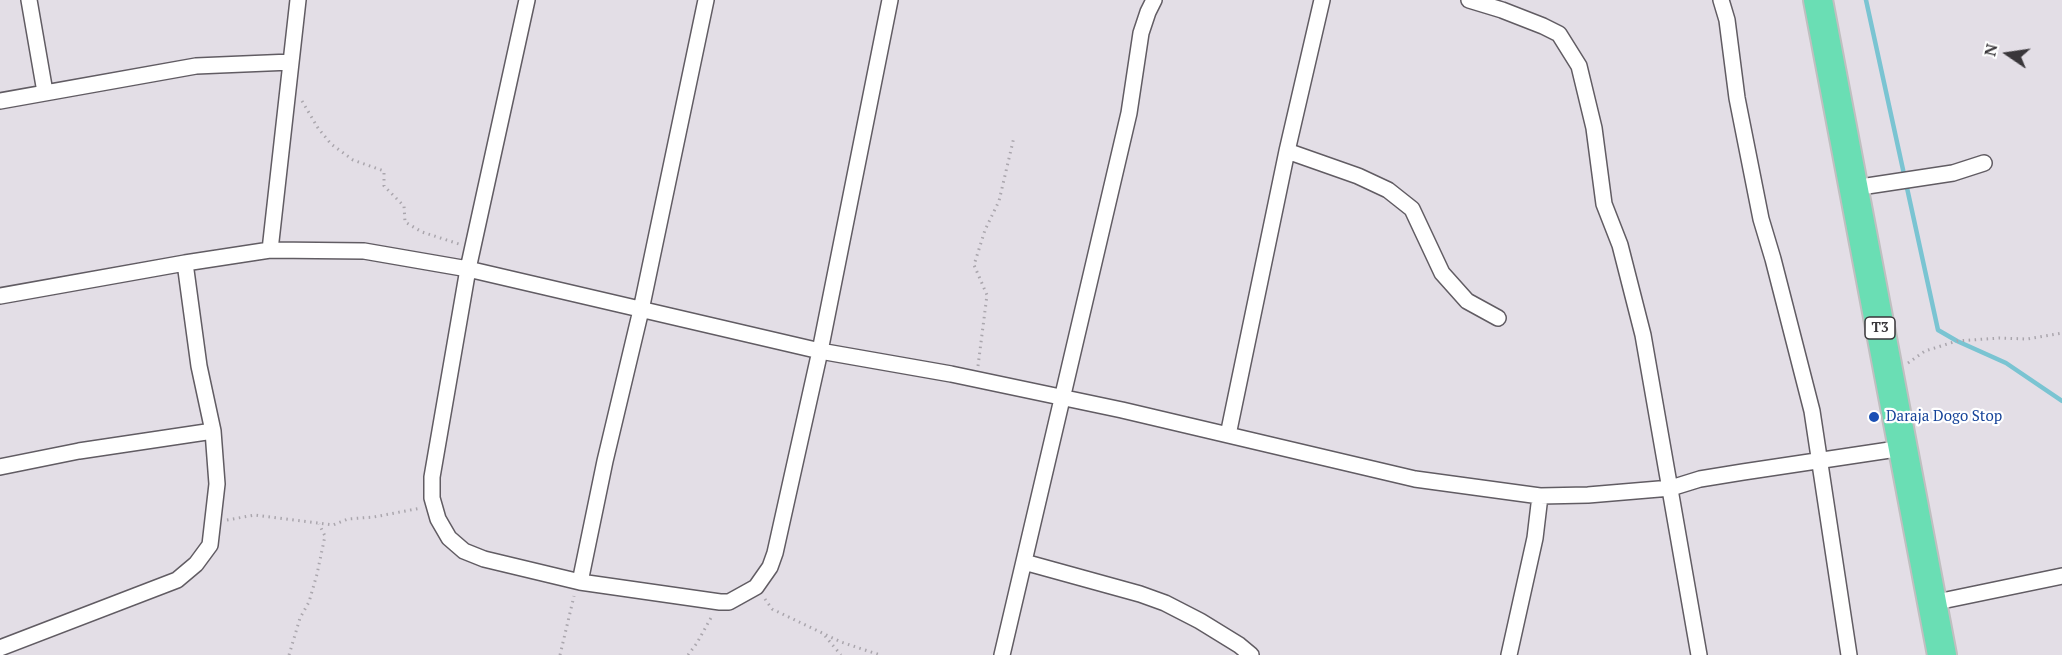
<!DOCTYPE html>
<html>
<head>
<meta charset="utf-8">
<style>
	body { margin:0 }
	#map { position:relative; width:2062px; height:655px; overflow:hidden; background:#e3dee6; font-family:"PT Serif",serif }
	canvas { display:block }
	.north { position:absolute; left:1978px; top:24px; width:60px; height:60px; -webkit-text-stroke:4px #fff; paint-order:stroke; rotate:283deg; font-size:16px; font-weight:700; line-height:24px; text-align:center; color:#39363a }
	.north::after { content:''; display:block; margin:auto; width:21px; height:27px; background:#39363a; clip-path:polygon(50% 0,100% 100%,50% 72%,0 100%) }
</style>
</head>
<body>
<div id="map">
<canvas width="2062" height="655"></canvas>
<div class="north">N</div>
</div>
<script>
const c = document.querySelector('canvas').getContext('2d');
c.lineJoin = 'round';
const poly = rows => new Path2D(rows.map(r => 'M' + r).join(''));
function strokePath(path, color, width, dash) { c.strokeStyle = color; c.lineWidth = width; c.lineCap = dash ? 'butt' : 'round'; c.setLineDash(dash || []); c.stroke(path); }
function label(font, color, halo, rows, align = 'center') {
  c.font = font + ' "PT Serif",serif'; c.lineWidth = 4.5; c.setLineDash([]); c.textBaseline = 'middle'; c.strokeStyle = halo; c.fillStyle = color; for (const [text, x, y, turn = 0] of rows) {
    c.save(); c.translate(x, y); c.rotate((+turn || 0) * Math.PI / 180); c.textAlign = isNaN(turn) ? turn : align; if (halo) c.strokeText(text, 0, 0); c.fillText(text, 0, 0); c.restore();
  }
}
strokePath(poly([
	[1866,0,1938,330,1957,341,2006,363,2062,401]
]), '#7ac4d2', 4.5);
const street = poly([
	[29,0,45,92],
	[527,0,468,269,432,477,432,498,438,519,449,538,464,551,484,559,580,582,720,602,729,602,756,587,770,567,775,553,820,351,890,0],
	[1469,0,1502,10,1543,26,1559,34,1579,66,1594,128,1604,204,1620,245,1643,335,1699,655],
	[1721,0,1727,20,1737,98,1761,219,1773,259,1812,411,1849,655],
	[0,101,196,66,291,62],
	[1287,151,1358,176,1388,190,1412,209,1442,273,1467,301,1498,318],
	[1854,188,1953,173,1984,163],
	[270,250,298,0],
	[0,296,185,263,270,250,364,251,468,269,820,351,951,374,1122,410,1415,479,1540,496,1588,495,1671,488,1700,479,1743,472,1903,448],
	[1228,435,1287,151,1322,0],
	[0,467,79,451,213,431],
	[1024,562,1140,594,1165,603,1200,621,1239,645,1251,655],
	[580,582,605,461,641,310,706,0],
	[1932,603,2062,576],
	[0,648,177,580,196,564,210,545,217,484,213,431,199,366,185,263],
	[1002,655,1129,113,1141,33,1148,12,1154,0],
	[1509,655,1535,538,1540,496]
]);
const highway = poly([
	[1818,0,1942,655]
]);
strokePath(street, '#615c63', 18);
strokePath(highway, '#c0bfc0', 32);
strokePath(poly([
	[302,101,318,128,331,144,353,160,384,171,384,186,404,206,405,222,422,232,459,244],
	[1908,363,1925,351,1957,341,2000,338,2027,339,2062,333],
	[978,366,987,295,974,265,985,230,999,201,1014,137],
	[227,520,255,515,333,525,348,519,374,517,421,508],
	[765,599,772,609,841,642,880,655],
	[825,636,841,655],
	[289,655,300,618,309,602,317,574,325,536,319,524],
	[560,655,574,596],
	[688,655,697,643,712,616]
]), '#aaa6ad', 3, [1.5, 4.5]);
strokePath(street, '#fff', 15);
strokePath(highway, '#6adeb4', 28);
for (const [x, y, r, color] of [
	[1874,417,6,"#1a4fb4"]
]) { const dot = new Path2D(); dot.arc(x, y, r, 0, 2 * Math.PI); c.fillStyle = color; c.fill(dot); strokePath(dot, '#fff', 2); }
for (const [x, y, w] of [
	[1880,328,30]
]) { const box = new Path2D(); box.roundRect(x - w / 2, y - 11, w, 22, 4.5); c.fillStyle = '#fff'; c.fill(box); strokePath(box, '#39363a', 1.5); }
label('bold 14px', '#39363a', null, [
	["T3",1880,328]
]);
label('15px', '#164399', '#fff', [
	["Daraja Dogo Stop",1886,417]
], 'left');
</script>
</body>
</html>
